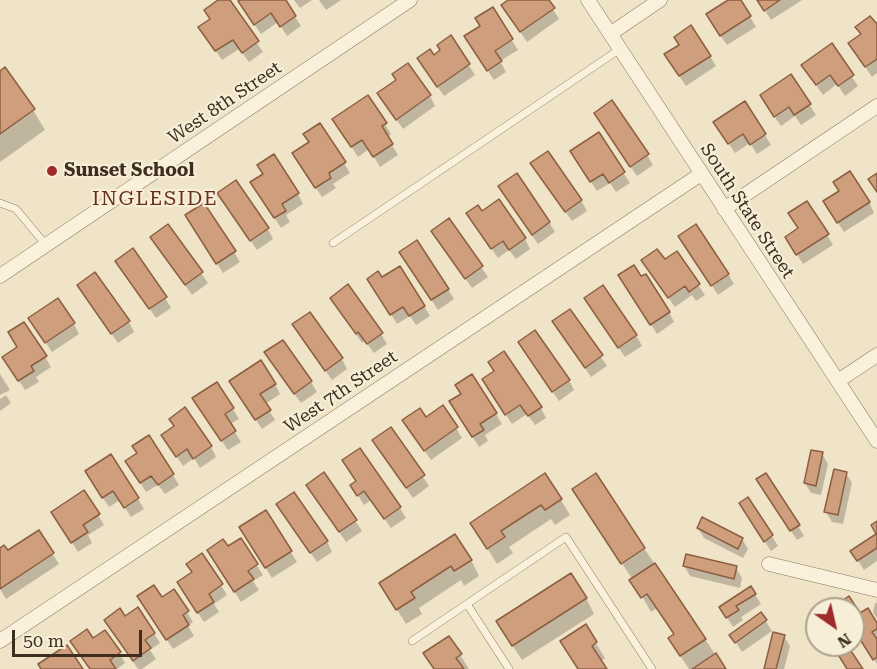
<!DOCTYPE html>
<html>
<head>
<meta charset="utf-8">
<style>
	body { margin:0 }
	#map { position:relative; width:877px; height:669px; overflow:hidden; background:#f0e4c8; font-family:"Roboto Serif",serif }
	canvas { display:block }
	.north { position:absolute; left:805px; top:597px; width:60px; height:60px; box-sizing:border-box; background:#f7eed8; border:2px solid #ada18e; border-radius:50%; rotate:146deg; font-size:16px; font-weight:700; line-height:24px; text-align:center; color:#3d2e20 }
	.north::after { content:''; display:block; margin:auto; width:21px; height:27px; background:#9e2a2b; clip-path:polygon(50% 0,100% 100%,50% 72%,0 100%) }
	.scale { position:absolute; left:12px; top:630px; width:130px; height:27px; box-sizing:border-box; border:3px solid #3d2e20; border-top:0; padding-left:8px; font-size:18px; line-height:21px; white-space:nowrap; color:#3d2e20; -webkit-text-stroke:4px #f7eed8; paint-order:stroke }
</style>
</head>
<body>
<div id="map">
<canvas width="877" height="669"></canvas>
<div class="north">N</div>
<div class="scale">50 m</div>
</div>
<script>
const c = document.querySelector('canvas').getContext('2d');
c.lineJoin = 'round';
function fill(path, color) { c.fillStyle = color; c.fill(path, 'evenodd'); }
const poly = rows => new Path2D(rows.map(r => 'M' + r).join(''));
function strokePath(path, color, width, dash) { c.strokeStyle = color; c.lineWidth = width; c.lineCap = dash ? 'butt' : 'round'; c.setLineDash(dash || []); c.stroke(path); }
function label(font, color, halo, rows, align = 'center') {
  c.font = font + ' "Roboto Serif",serif'; c.lineWidth = 4.5; c.setLineDash([]); c.textBaseline = 'middle'; c.strokeStyle = halo; c.fillStyle = color; for (const [text, x, y, turn = 0] of rows) {
    c.save(); c.translate(x, y); c.rotate((+turn || 0) * Math.PI / 180); c.textAlign = isNaN(turn) ? turn : align; if (halo) c.strokeText(text, 0, 0); c.fillText(text, 0, 0); c.restore();
  }
}
fill(poly([
	[220,0,228,0,263,52,249,62,239,49,222,60,206,37],
	[243,0,284,0,301,26,287,36,278,22,261,34,246,12],
	[294,0,312,0,300,8],
	[319,0,341,0,326,10],
	[511,0,547,0,559,19,527,42,509,15],
	[730,0,740,0,756,27,727,45,713,25],
	[758,0,802,0,771,20],
	[492,9,518,50,500,61,506,72,494,80,472,47],
	[877,26,877,73,872,77,856,53],
	[450,37,475,75,444,96,425,69,433,57,442,51],
	[831,46,858,86,845,96,837,84,823,95,809,75],
	[710,56,716,66,686,86,672,65],
	[0,72,33,110,45,130,0,162],
	[791,76,816,115,801,125,795,116,781,126,767,106],
	[398,80,430,96,435,106,403,129,385,103],
	[368,97,391,134,387,137,398,155,380,167,369,149,358,157,340,129],
	[745,103,771,145,757,154,750,143,735,153,721,132],
	[601,124,647,155,653,165,637,176],
	[598,134,630,183,616,192,610,183,597,191,577,161],
	[344,163,350,173,333,184,336,188,322,197,300,164],
	[538,174,581,200,587,211,572,221],
	[258,192,298,194,303,204,286,215,290,222,281,228],
	[505,196,549,222,555,232,538,244],
	[869,202,874,213,844,232,831,212],
	[225,203,268,229,273,239,257,250],
	[481,213,525,239,530,249,516,259,509,250,498,258,474,223],
	[449,220,488,277,472,288,439,241],
	[193,225,234,252,240,262,223,273],
	[168,226,208,283,192,295,152,238],
	[827,235,833,245,803,264,793,248],
	[686,246,728,274,734,284,718,295],
	[676,253,705,295,696,301,692,295,675,307,649,271],
	[407,262,448,289,454,299,438,310],
	[123,271,165,298,171,308,156,318],
	[382,279,424,306,430,316,416,325,410,316,397,324,375,289],
	[626,286,669,312,674,322,657,334],
	[85,296,129,322,134,332,118,343],
	[331,298,381,334,387,344,374,353,365,341,362,343],
	[592,309,636,335,642,346,625,357],
	[570,311,607,366,591,377,560,331],
	[74,324,79,334,52,352,36,328],
	[300,335,342,359,347,369,332,380],
	[525,352,569,380,574,390,559,401],
	[45,357,51,367,36,377,39,382,25,390,10,367],
	[272,363,311,382,317,392,301,403],
	[0,374,10,390,0,395],
	[275,384,280,394,265,404,275,420,262,429,237,391],
	[489,389,541,408,546,418,535,425,527,414,512,424],
	[6,395,11,403,0,411,0,399],
	[200,409,233,409,239,419,230,424,241,442,228,450],
	[456,412,496,414,502,424,485,435,488,441,479,447],
	[456,428,462,438,431,460,410,431],
	[391,429,429,486,413,498,380,451],
	[169,445,211,447,216,457,200,468,194,458,183,466],
	[822,454,828,464,821,495,811,493,805,483],
	[133,471,173,475,179,485,165,494,158,485,146,492],
	[846,473,852,483,843,524,832,522,826,512],
	[324,474,362,531,346,542,314,495],
	[92,482,138,499,144,509,131,517,120,500,109,507],
	[357,482,400,508,406,518,391,528,371,500,364,505,352,486],
	[764,489,798,526,804,536,797,540],
	[84,492,104,525,88,535,92,543,78,552,59,522],
	[748,499,778,546,771,551,746,514],
	[561,500,570,515,555,525,551,519,509,547,513,553,497,564,472,524],
	[583,505,644,548,725,669,689,669,679,654,675,635,657,608,651,612,633,580],
	[265,512,297,562,272,578,247,538],
	[284,515,327,541,332,552,317,562],
	[698,528,742,539,748,549,743,558,704,538],
	[38,532,59,564,6,599,0,589,0,550,7,552],
	[877,535,877,561,864,570,852,551],
	[240,540,263,575,253,581,259,590,241,602,214,560],
	[471,560,479,576,464,586,461,580,419,608,422,614,406,624,381,584],
	[684,566,736,568,742,578,740,588,690,576],
	[221,585,227,595,214,604,219,612,204,622,184,593],
	[751,588,761,604,741,617,743,620,733,627,721,608],
	[174,591,193,622,188,626,194,636,173,649,145,607],
	[586,598,594,614,522,660,507,637],
	[848,598,859,615,877,625,877,664,853,626,853,609,842,609],
	[875,603,877,603,877,619,873,612],
	[761,614,772,631,742,652,731,635],
	[125,618,154,633,160,643,150,650,156,659,142,669,138,669,112,630],
	[585,626,605,658,600,662,605,669,579,669],
	[784,636,790,646,784,669,765,669],
	[93,640,119,653,125,663,117,669,90,669],
	[460,655,469,669,434,669]
]), '#0003');
const building = poly([
	[218,0,230,0,259,41,242,53,233,40,215,51,198,27,210,19,204,10,218,0],
	[240,0,286,0,296,16,280,27,271,13,254,25,238,1,240,0],
	[508,0,549,0,555,8,520,32,501,5,508,0],
	[728,0,741,0,751,16,720,36,706,14,728,0],
	[757,0,780,0,764,11,757,0],
	[493,7,513,39,495,51,502,61,487,71,464,36,480,26,475,18,493,7],
	[870,16,877,24,877,59,865,67,848,43,861,34,855,27,870,16],
	[691,25,711,56,679,76,664,54,679,45,674,37,691,25],
	[451,35,470,64,437,87,417,58,430,49,434,55,440,50,437,45,451,35],
	[832,43,854,75,838,86,830,75,816,85,801,65,832,43],
	[408,63,431,95,396,120,377,93,396,80,392,74,408,63],
	[5,67,35,109,0,134,0,71,5,67],
	[791,74,811,104,794,115,789,107,774,117,760,95,791,74],
	[368,95,387,123,382,126,393,144,373,157,362,140,351,147,332,119,368,95],
	[612,100,649,154,630,167,594,113,612,100],
	[745,101,766,134,750,145,743,134,728,144,713,122,745,101],
	[320,123,346,162,329,173,331,178,315,188,292,153,309,142,303,134,320,123],
	[599,132,625,172,609,183,603,174,590,182,570,151,599,132],
	[548,151,582,200,565,212,530,163,548,151],
	[274,154,299,193,282,204,286,211,274,218,250,182,263,174,257,165,274,154],
	[850,171,870,202,837,223,823,201,839,191,833,182,850,171],
	[517,173,550,222,532,235,498,186,517,173],
	[877,173,877,192,868,179,877,173],
	[236,180,269,228,250,241,217,193,236,180],
	[499,199,526,238,509,250,503,241,491,249,466,213,478,205,482,211,499,199],
	[807,201,829,234,796,255,785,237,798,228,788,213,807,201],
	[204,203,236,251,216,264,185,215,204,203],
	[449,218,483,266,465,279,431,231,449,218],
	[168,224,203,272,185,285,150,237,168,224],
	[696,224,729,274,711,286,678,236,696,224],
	[417,240,449,289,431,300,399,252,417,240],
	[133,248,167,297,149,309,115,261,133,248],
	[657,249,665,259,677,251,700,284,689,292,685,286,668,298,641,260,657,249],
	[634,265,641,276,646,274,670,312,650,325,618,275,634,265],
	[400,266,425,306,409,316,403,307,390,315,367,279,378,271,382,277,400,266],
	[95,272,130,321,111,334,77,285,95,272],
	[348,284,383,333,367,344,358,332,356,334,330,298,348,284],
	[603,285,637,335,618,348,584,298,603,285],
	[58,298,75,323,45,343,28,318,58,298],
	[570,309,603,355,585,368,552,321,570,309],
	[310,312,343,358,325,371,292,324,310,312],
	[24,322,47,356,31,366,34,371,18,381,2,357,17,347,8,332,24,322],
	[535,330,570,380,552,392,518,342,535,330],
	[283,340,312,381,294,394,264,352,283,340],
	[504,351,542,407,528,416,520,405,505,415,482,379,494,371,488,362,504,351],
	[261,360,276,384,260,394,271,410,255,420,229,381,261,360],
	[472,374,497,413,480,424,484,430,472,437,449,401,461,394,455,385,472,374],
	[217,382,234,408,225,414,236,431,221,441,192,398,217,382],
	[443,405,458,427,424,451,402,420,420,408,426,417,443,405],
	[185,407,212,446,193,459,187,449,176,457,161,435,174,426,169,419,185,407],
	[391,427,425,475,406,488,372,440,391,427],
	[149,435,174,474,158,485,151,476,140,483,125,461,137,453,132,446,149,435],
	[360,448,401,507,384,519,364,491,357,496,350,485,356,481,342,460,360,448],
	[811,450,823,452,816,486,804,483,811,450],
	[111,454,139,498,124,508,113,491,102,498,85,471,111,454],
	[834,469,847,472,838,515,824,512,834,469],
	[324,472,357,520,339,532,306,485,324,472],
	[545,473,562,499,545,510,541,505,501,531,505,537,487,549,470,523,545,473],
	[596,473,645,548,621,564,572,489,596,473],
	[766,473,800,525,790,531,756,479,766,473],
	[84,490,100,514,83,525,88,532,71,543,51,512,84,490],
	[294,492,328,541,310,553,276,504,294,492],
	[748,497,773,535,764,542,739,503,748,497],
	[266,510,292,551,265,568,239,527,266,510],
	[702,517,743,538,738,549,697,528,702,517],
	[877,521,877,548,857,561,850,551,876,534,871,525,877,521],
	[39,530,54,553,0,589,0,548,4,545,8,550,39,530],
	[455,534,472,560,454,571,451,566,411,592,415,598,396,610,379,583,455,534],
	[241,538,258,564,248,571,254,579,234,592,207,550,223,539,228,546,241,538],
	[202,553,223,584,209,594,214,602,197,613,177,582,192,572,186,564,202,553],
	[686,554,737,566,734,579,683,566,686,554],
	[655,563,706,639,680,656,668,638,674,634,647,594,641,598,629,580,655,563],
	[571,573,587,598,512,646,496,621,571,573],
	[154,585,162,597,174,589,189,611,183,615,189,625,166,640,137,596,154,585],
	[751,586,756,594,736,606,739,610,726,618,719,607,751,586],
	[849,596,860,613,868,608,877,623,877,629,872,632,877,639,877,657,873,660,853,628,853,609,841,609,837,604,849,596],
	[138,607,155,633,145,640,151,648,133,661,104,620,120,608,125,616,138,607],
	[761,612,767,620,735,643,729,635,761,612],
	[586,624,597,642,592,646,607,669,578,669,560,641,586,624],
	[87,629,93,638,105,630,121,652,110,660,116,669,90,669,70,641,87,629],
	[773,632,785,635,776,669,764,669,773,632],
	[449,636,462,654,456,658,464,669,434,669,423,653,449,636],
	[67,645,83,669,41,669,38,664,67,645],
	[832,645,847,645,863,669,847,669,832,645],
	[716,653,726,669,692,669,716,653]
]);
fill(building, '#cf9f7d');
strokePath(building, '#8d5f41', 1.5);
const service = poly([
	[0,203,16,209,46,245],
	[333,243,620,49],
	[467,604,509,669],
	[412,641,566,537,652,669]
]);
const minor = poly([
	[588,0,877,441],
	[610,34,660,0],
	[724,209,877,106],
	[0,276,410,0],
	[838,381,877,355],
	[769,564,877,590],
	[0,641,701,174]
]);
strokePath(service, '#8d765c', 8);
strokePath(minor, '#8d765c', 15);
strokePath(service, '#faf1dc', 7);
strokePath(minor, '#faf1dc', 14);
for (const [x, y, r, color] of [
	[52,171,6,"#9e2a2b"]
]) { const dot = new Path2D(); dot.arc(x, y, r, 0, 2 * Math.PI); c.fillStyle = color; c.fill(dot); strokePath(dot, '#f7eed8', 2); }
label('18px', '#3d2e20', '#f7eed8', [
	["West 8th Street",225,103,-34],
	["South State Street",747,211,57],
	["West 7th Street",341,392,-34]
]);
label('bold 18px', '#3d2e20', '#f7eed8', [
	["Sunset School",64,171]
], 'left');
c.letterSpacing = '1.5px';
label('20px', '#6b2e1e', '#f7eed8', [
	["INGLESIDE",155,199]
]);
c.letterSpacing = '0px';
</script>
</body>
</html>
